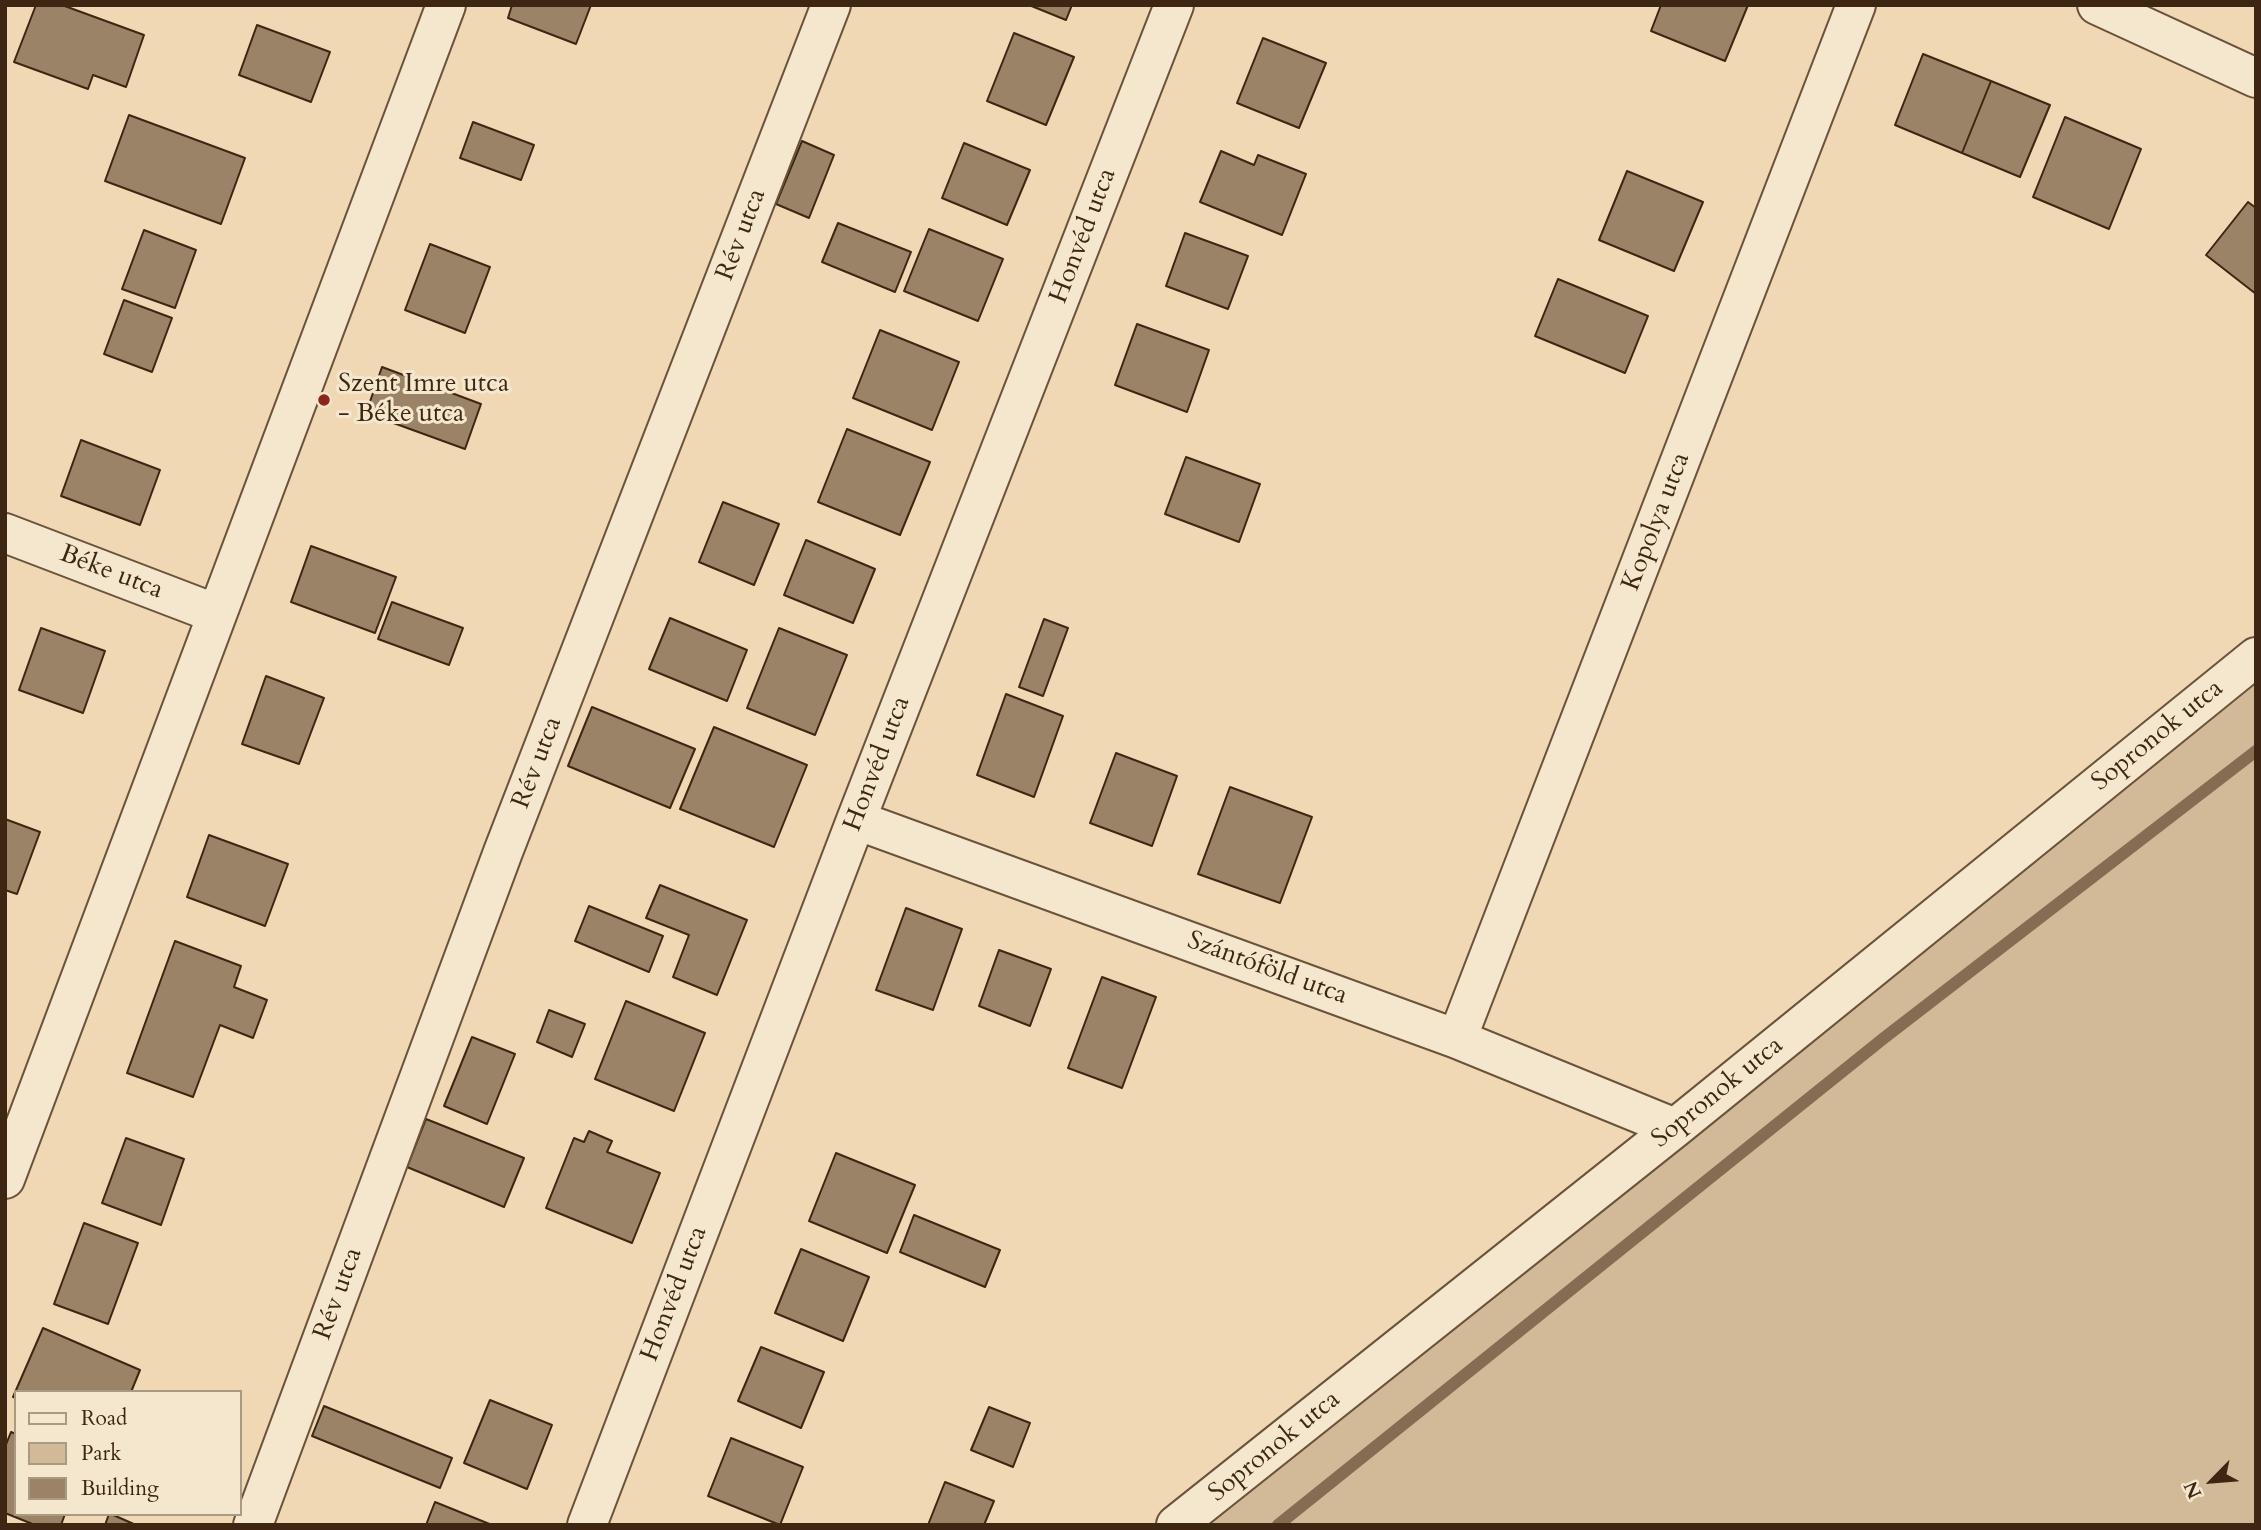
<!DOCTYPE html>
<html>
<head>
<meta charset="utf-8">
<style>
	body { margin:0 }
	#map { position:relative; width:2261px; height:1530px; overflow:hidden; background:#f0d8b4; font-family:Cardo,serif }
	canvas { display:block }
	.frame { position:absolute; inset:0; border:7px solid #3d2712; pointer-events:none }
	.legend { position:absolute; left:14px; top:1390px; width:228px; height:126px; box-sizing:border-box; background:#f5e6ce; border:2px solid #ab9a83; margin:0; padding:9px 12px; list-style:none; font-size:21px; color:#3d2712 }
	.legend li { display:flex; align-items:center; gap:14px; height:35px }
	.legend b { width:35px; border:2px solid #ab9a83 }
	.north { position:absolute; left:2177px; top:1446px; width:70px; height:70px; -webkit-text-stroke:5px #f5e6ce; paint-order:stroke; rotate:245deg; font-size:19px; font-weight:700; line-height:28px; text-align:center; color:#3d2712 }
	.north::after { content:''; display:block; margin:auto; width:24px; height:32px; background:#3d2712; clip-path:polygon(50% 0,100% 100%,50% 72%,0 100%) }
</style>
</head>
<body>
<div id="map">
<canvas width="2261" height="1530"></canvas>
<div class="frame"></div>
<ul class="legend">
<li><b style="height:9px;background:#f5e6ce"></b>Road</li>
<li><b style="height:19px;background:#d2ba98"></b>Park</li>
<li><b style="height:19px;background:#9a8366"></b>Building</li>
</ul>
<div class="north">N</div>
</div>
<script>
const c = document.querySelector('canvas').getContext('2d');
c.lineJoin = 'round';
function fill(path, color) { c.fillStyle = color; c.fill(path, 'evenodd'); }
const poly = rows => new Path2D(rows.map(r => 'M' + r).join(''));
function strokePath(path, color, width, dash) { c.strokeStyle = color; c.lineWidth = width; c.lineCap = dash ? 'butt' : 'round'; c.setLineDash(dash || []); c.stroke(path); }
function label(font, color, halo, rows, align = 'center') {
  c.font = font + ' Cardo,serif'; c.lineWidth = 6; c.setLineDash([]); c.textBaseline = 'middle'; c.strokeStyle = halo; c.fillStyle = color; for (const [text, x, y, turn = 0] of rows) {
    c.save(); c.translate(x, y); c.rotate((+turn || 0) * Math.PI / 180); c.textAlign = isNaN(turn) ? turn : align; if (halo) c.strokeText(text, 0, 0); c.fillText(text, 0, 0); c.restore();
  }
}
fill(poly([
	[2256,684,2256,1525,1207,1525]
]), '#d2ba98');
strokePath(poly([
	[1278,1525,1884,1038,2256,751]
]), '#846d52', 12);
const building = poly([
	[36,5,62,5,144,35,126,87,93,75,88,89,14,62,36,5],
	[512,5,591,5,576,44,508,18,512,5],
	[1029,5,1072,5,1066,20,1029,5],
	[1661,5,1748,5,1725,61,1651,31,1661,5],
	[257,25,330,52,311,102,239,75,257,25],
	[1014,33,1074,57,1046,125,987,101,1014,33],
	[1263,38,1326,63,1299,128,1237,103,1263,38],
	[1923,54,1991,81,1962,153,1895,125,1923,54],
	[1991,81,2050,105,2020,177,1962,153,1991,81],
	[129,115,245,158,221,224,105,181,129,115],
	[2065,117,2141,149,2109,229,2033,197,2065,117],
	[473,122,534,145,521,180,460,158,473,122],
	[802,141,834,155,809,218,776,204,802,141],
	[964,143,1030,170,1007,225,942,198,964,143],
	[1221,151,1254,165,1258,155,1306,174,1282,235,1200,202,1221,151],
	[1627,171,1703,202,1674,271,1599,240,1627,171],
	[2248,202,2256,208,2256,294,2206,255,2248,202],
	[838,223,911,252,895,292,822,262,838,223],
	[929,229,1003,259,978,321,904,291,929,229],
	[144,230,196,250,175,308,122,289,144,230],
	[1185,233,1248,256,1228,309,1166,286,1185,233],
	[430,244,490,267,465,333,405,310,430,244],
	[1558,279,1648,316,1625,373,1535,336,1558,279],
	[124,300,172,318,152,372,104,354,124,300],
	[1137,324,1209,350,1187,412,1115,385,1137,324],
	[880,330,959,362,932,430,853,398,880,330],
	[382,367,481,404,465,449,366,413,382,367],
	[847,429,930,462,900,535,818,502,847,429],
	[81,440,160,470,140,525,61,496,81,440],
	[1186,457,1260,484,1239,542,1165,514,1186,457],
	[723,502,779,524,754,585,699,562,723,502],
	[806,540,875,569,853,623,784,595,806,540],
	[311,546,396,577,375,633,291,602,311,546],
	[392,602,463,628,449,665,378,639,392,602],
	[670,618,747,650,727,701,649,669,670,618],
	[1044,619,1068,628,1043,696,1019,687,1044,619],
	[41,628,105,651,83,713,19,690,41,628],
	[779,628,847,655,815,735,747,708,779,628],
	[266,676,324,698,299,764,242,744,266,676],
	[1006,694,1063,716,1034,797,977,775,1006,694],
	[592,707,695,749,670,808,568,766,592,707],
	[714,727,807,765,774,847,680,809,714,727],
	[1116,753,1177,776,1152,846,1090,823,1116,753],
	[1230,787,1312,817,1280,903,1198,874,1230,787],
	[5,819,40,832,17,894,5,890,5,819],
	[209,835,288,864,265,926,187,897,209,835],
	[660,885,747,920,717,995,673,977,689,935,646,918,660,885],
	[589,906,663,936,649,972,575,941,589,906],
	[906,908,962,929,933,1010,876,990,906,908],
	[175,941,241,966,234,987,267,1000,253,1038,220,1025,193,1097,127,1073,175,941],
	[999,950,1051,969,1030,1026,979,1006,999,950],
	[1102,977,1156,997,1122,1088,1068,1068,1102,977],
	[626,1001,705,1033,674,1111,595,1079,626,1001],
	[549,1010,585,1024,572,1057,537,1042,549,1010],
	[472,1037,515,1054,487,1124,444,1106,472,1037],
	[426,1119,524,1158,504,1207,407,1167,426,1119],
	[589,1131,612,1141,607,1152,660,1173,632,1243,546,1208,574,1138,584,1142,589,1131],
	[126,1138,184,1159,161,1225,102,1203,126,1138],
	[836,1153,915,1185,887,1253,809,1221,836,1153],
	[914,1215,1000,1250,985,1287,900,1252,914,1215],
	[84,1223,138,1243,108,1324,54,1304,84,1223],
	[801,1249,869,1277,843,1341,775,1313,801,1249],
	[43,1328,140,1370,131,1392,16,1392,16,1398,13,1397,43,1328],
	[761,1347,824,1372,801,1428,738,1401,761,1347],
	[490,1400,552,1425,527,1489,464,1463,490,1400],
	[324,1406,452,1458,440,1488,312,1436,324,1406],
	[989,1407,1030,1423,1013,1467,971,1450,989,1407],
	[11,1432,16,1434,16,1514,65,1514,61,1525,35,1525,5,1513,5,1447,11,1432],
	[731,1438,803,1467,780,1525,708,1496,731,1438],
	[945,1482,994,1501,984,1525,928,1525,945,1482],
	[435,1502,492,1525,426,1525,435,1502],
	[109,1514,111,1514,136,1525,105,1525,109,1514]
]);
fill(building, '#9a8366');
strokePath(building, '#3d2712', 2);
const minor = poly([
	[2097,5,2256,78],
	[5,533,217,614],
	[856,820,1457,1039,1675,1128],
	[1457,1039,1856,5],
	[5,1179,446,5],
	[253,1525,503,852,831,5],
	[587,1525,856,820,1174,5],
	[1176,1525,1675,1128,2256,657]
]);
strokePath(minor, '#6a533a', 42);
strokePath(minor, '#f5e6ce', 38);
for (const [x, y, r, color] of [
	[324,400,7,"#8f2418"]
]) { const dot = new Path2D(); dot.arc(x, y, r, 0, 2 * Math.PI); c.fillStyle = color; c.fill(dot); strokePath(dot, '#f5e6ce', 2.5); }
label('26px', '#3d2712', '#f5e6ce', [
	["Rév utca",742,235,-69],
	["Honvéd utca",1084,236,-69],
	["Kopolya utca",1657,522,-69],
	["Béke utca",111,573,21],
	["Sopronok utca",2158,736,-39],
	["Rév utca",538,763,-69],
	["Honvéd utca",878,764,-69],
	["Szántóföld utca",1267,969,20],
	["Sopronok utca",1718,1093,-39],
	["Rév utca",339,1294,-70],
	["Honvéd utca",675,1294,-69],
	["Sopronok utca",1275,1447,-39]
]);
label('26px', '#3d2712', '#f5e6ce', [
	["Szent Imre utca",338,385],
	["- Béke utca",338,415]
], 'left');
</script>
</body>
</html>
